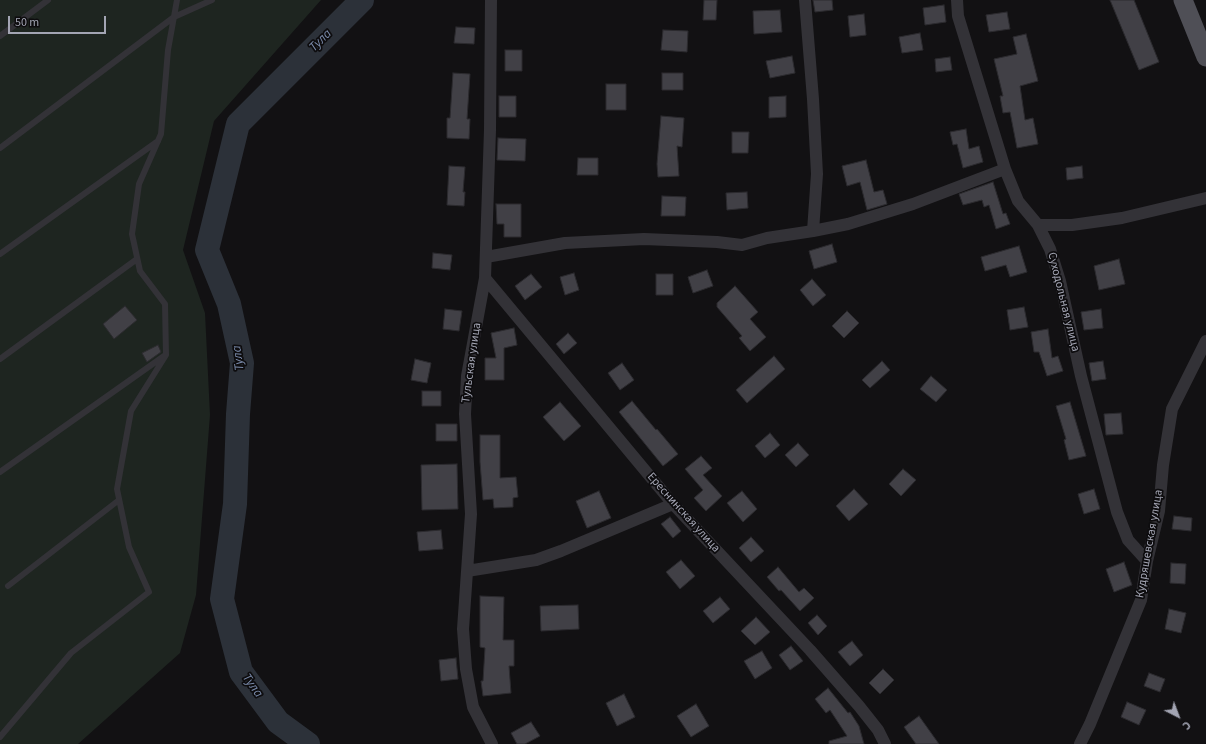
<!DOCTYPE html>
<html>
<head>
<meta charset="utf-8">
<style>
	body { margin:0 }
	#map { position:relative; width:1206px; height:744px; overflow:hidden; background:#121113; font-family:"Source Sans 3",sans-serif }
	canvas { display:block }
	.north { position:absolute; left:1158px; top:696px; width:40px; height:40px; -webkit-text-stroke:3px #0d0c0e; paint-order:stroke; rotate:138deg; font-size:11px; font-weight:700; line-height:16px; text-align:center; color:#a3a5b3 }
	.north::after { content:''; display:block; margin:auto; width:14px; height:18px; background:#a3a5b3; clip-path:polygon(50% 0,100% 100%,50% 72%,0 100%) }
	.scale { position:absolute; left:8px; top:16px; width:98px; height:18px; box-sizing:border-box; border:2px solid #a3a5b3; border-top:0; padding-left:5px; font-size:12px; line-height:14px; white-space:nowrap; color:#a3a5b3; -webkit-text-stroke:3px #0d0c0e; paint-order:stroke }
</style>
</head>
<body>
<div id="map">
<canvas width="1206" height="744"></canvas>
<div class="north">С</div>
<div class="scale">50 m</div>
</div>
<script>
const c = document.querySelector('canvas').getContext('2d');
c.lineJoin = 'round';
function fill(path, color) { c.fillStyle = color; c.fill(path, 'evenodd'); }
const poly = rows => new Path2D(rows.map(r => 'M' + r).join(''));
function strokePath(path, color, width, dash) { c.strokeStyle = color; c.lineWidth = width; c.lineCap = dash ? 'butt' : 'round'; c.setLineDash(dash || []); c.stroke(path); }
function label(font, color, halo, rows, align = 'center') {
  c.font = font + ' "Source Sans 3",sans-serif'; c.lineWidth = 3.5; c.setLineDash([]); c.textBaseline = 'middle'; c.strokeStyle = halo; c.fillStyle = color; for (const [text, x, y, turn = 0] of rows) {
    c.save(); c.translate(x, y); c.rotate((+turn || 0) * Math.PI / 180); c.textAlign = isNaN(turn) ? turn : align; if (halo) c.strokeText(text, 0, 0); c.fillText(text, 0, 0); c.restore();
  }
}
fill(poly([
	[0,0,321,0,214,121,183,250,205,313,210,415,196,595,180,653,78,744,0,744]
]), '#1e2520');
strokePath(poly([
	[308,744,278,722,241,672,222,599,235,504,238,414,242,363,229,304,207,250,238,124,362,0]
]), '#2c3139', 24);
const building = poly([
	[704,0,717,0,716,20,703,20,704,0],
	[813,0,832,0,833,10,815,12,813,0],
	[1110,0,1134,0,1159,62,1139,70,1110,0],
	[944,5,946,22,925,25,923,8,944,5],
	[780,10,782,32,754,34,753,11,780,10],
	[1007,12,1010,29,989,32,986,15,1007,12],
	[864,14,866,35,850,37,848,16,864,14],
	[456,27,475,28,474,44,454,43,456,27],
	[663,30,688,31,687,52,661,50,663,30],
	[920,33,923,50,902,53,899,37,920,33],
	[1026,34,1038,81,1020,86,1025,120,1033,118,1038,144,1017,148,1010,112,1003,113,1000,96,1003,96,994,59,1017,54,1013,37,1026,34],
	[505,50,522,50,522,71,505,71,505,50],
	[792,56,795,73,770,78,766,61,792,56],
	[950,57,952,70,936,72,935,59,950,57],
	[453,73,470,74,467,119,470,119,469,139,447,138,447,118,450,118,453,73],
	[662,73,683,73,683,90,662,90,662,73],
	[606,84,626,84,626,110,606,110,606,84],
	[499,96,516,96,516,117,499,117,499,96],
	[786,96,786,117,769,118,769,97,786,96],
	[661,116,684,118,682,147,677,146,679,176,658,177,657,164,661,116],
	[966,129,969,149,979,146,983,162,963,168,957,144,953,145,950,132,966,129],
	[732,132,749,132,748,153,732,153,732,132],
	[498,138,526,139,525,161,497,160,498,138],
	[578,158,598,158,598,175,577,175,578,158],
	[866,160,874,192,883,190,887,204,867,210,860,182,847,186,842,166,866,160],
	[449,166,465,167,463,192,465,192,464,206,447,205,449,166],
	[1082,166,1083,178,1067,180,1066,168,1082,166],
	[993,182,1003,214,1006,213,1010,224,996,229,989,205,984,207,982,200,963,205,959,194,993,182],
	[747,192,748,208,727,210,726,193,747,192],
	[662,196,686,197,685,216,661,216,662,196],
	[496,204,521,204,521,237,504,237,504,224,497,224,496,204],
	[832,244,837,262,814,269,809,251,832,244],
	[1019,246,1027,272,1010,277,1006,265,985,271,981,257,1019,246],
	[433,253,452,255,450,270,432,268,433,253],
	[1119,259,1125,284,1099,290,1094,266,1119,259],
	[707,270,713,286,693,293,688,277,707,270],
	[574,273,579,290,565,295,560,277,574,273],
	[531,274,542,287,525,300,515,286,531,274],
	[656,274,673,274,673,295,656,295,656,274],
	[812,279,826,295,813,306,800,290,812,279],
	[735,286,758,312,750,319,766,337,750,351,739,338,742,336,717,307,717,303,735,286],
	[125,306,137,320,114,339,103,324,125,306],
	[1024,307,1028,327,1010,330,1007,310,1024,307],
	[445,309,462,311,459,331,443,329,445,309],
	[1101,309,1103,328,1084,330,1081,312,1101,309],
	[847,311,859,323,844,338,832,326,847,311],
	[514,328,517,345,504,348,504,380,485,380,485,358,496,358,491,333,514,328],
	[1048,329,1052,358,1058,356,1063,371,1047,376,1039,352,1034,352,1031,332,1048,329],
	[568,333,577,343,564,354,556,344,568,333],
	[158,345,161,352,147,362,142,353,158,345],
	[774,356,785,369,747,403,736,390,774,356],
	[415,359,431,363,427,383,411,380,415,359],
	[882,361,890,370,870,388,862,380,882,361],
	[1103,361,1106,379,1092,381,1089,363,1103,361],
	[622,363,634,380,620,390,608,373,622,363],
	[931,376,947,390,936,402,920,389,931,376],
	[422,391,441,391,441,406,422,406,422,391],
	[632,401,656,430,657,429,678,454,663,466,619,412,632,401],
	[560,402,581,426,564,441,543,417,560,402],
	[1070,402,1086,456,1069,460,1064,440,1066,439,1056,406,1070,402],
	[1121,413,1123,434,1106,435,1104,414,1121,413],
	[436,424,457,424,457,441,436,441,436,424],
	[770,433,780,445,765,458,755,446,770,433],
	[480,435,500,435,500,478,516,477,518,497,513,498,513,507,494,508,493,499,483,500,480,462,480,435],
	[798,443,809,455,796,467,785,455,798,443],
	[701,456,712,468,703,475,722,496,706,511,694,498,703,490,685,469,701,456],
	[457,464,458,509,422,510,421,465,457,464],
	[903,469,916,480,901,496,889,484,903,469],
	[854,489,868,504,849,521,836,506,854,489],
	[1094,489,1100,509,1084,514,1078,494,1094,489],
	[599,491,611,518,587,528,576,501,599,491],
	[742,491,757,509,743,522,727,503,742,491],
	[1174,516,1192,518,1191,531,1172,529,1174,516],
	[670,517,681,531,673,538,661,524,670,517],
	[441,530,443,549,419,551,417,532,441,530],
	[751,537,764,551,751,562,739,548,751,537],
	[681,560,695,576,680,589,666,572,681,560],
	[1124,562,1132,585,1114,592,1106,569,1124,562],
	[1171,563,1186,564,1185,584,1170,583,1171,563],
	[778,567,799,592,804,588,814,598,800,611,781,590,779,591,767,577,778,567],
	[480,596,504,597,503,640,514,640,514,666,509,666,511,693,483,696,481,681,483,681,485,648,480,647,480,596],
	[720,597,730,609,713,623,703,611,720,597],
	[578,605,579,629,541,631,540,606,578,605],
	[1169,609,1186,613,1181,633,1165,629,1169,609],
	[817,615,827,626,818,635,808,623,817,615],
	[756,617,770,632,755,645,741,631,756,617],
	[852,641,863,655,850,666,838,652,852,641],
	[791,646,803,661,790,670,779,655,791,646],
	[762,651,772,668,755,679,744,661,762,651],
	[456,658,458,679,441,681,439,660,456,658],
	[883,669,894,680,880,694,869,683,883,669],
	[1149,673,1165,679,1160,692,1144,686,1149,673],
	[828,688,848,713,850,712,859,726,864,744,829,744,829,741,847,736,830,710,826,713,815,699,828,688],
	[624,694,635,717,617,726,606,703,624,694],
	[1127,702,1146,710,1139,725,1121,717,1127,702],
	[696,704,709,726,691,737,677,716,696,704],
	[919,716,939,744,916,744,904,727,919,716],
	[531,722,540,736,525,744,517,744,511,733,531,722]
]);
fill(building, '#414046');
strokePath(building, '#2c2b2f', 1);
strokePath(poly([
	[0,36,48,0],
	[0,148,174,17,212,0],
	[0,254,158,141],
	[0,359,137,259],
	[0,472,164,356],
	[8,586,119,500],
	[0,737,71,653,149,592,129,547,117,489,131,411,166,355,165,304,140,271,132,234,139,184,161,134,168,50,177,0]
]), '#333237', 6);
strokePath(poly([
	[491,0,490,130,485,278,467,376,465,414,471,514,463,629,466,669,473,707,492,744],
	[805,0,813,99,817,174,813,231],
	[957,0,958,16,1005,169,1018,201,1038,225,1050,249,1060,281,1081,376,1117,512,1128,540,1147,561],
	[1038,225,1072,225,1122,218,1206,198],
	[486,257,565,243,644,239,717,242,742,245,767,238,813,231,848,224,913,204,1005,169],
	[485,278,673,504,810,650,859,706,878,730,885,744],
	[467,571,536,560,561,551,673,504],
	[1080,744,1090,724,1141,600,1147,561,1159,511,1163,465,1172,409,1206,341]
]), '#333237', 12);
strokePath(poly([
	[1183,0,1206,57]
]), '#4f4f56', 19);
label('12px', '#a3a5b3', '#0d0c0e', [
	["Суходольная улица",1063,302,76],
	["Тульская улица",472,363,-82],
	["Ереснинская улица",683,513,48],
	["Кудряшевская улица",1150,544,-80]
]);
label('italic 13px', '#7b8cac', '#0d0c0e', [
	["Тула",321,41,-45],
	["Тула",239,358,-97],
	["Тула",252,686,54]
]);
</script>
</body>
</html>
